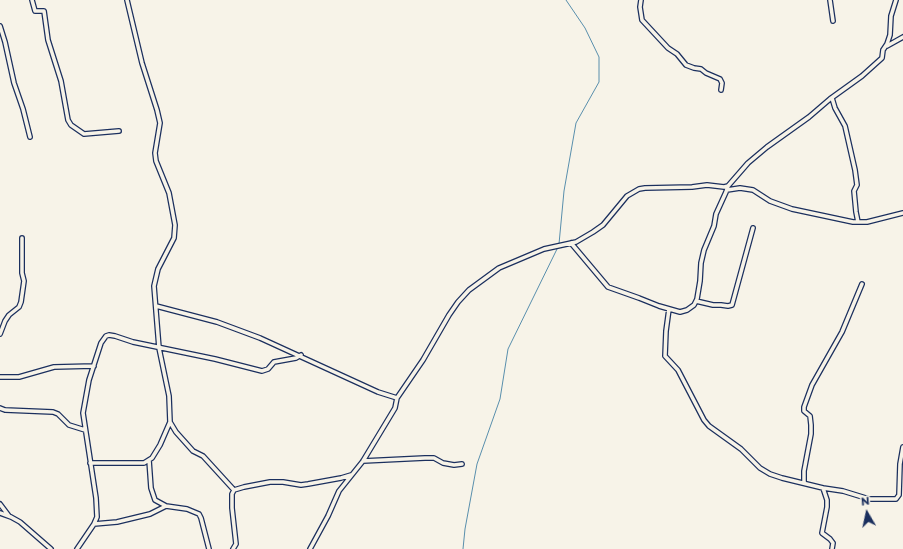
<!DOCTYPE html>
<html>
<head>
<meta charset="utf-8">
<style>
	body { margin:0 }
	#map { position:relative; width:903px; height:549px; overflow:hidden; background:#f7f3e8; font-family:"Playpen Sans",sans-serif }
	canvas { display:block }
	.north { position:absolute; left:847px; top:493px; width:40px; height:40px; -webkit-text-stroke:3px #f7f3e8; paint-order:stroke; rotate:351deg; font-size:11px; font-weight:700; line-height:16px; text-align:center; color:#1b2f5e }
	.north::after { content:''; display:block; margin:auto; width:14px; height:18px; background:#1b2f5e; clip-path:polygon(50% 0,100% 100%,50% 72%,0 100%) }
</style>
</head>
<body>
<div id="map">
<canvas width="903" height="549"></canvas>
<div class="north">N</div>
</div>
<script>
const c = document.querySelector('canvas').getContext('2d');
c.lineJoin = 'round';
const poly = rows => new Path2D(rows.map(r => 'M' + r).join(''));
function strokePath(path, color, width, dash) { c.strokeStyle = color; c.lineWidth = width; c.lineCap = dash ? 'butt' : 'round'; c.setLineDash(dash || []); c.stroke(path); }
strokePath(poly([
	[559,244,564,191,576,123,599,82,599,57,585,28,566,0],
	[463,549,465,529,477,464,500,399,508,349,558,247]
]), '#588eac', 1);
const minor = poly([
	[32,0,35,11,44,11,48,40,61,81,68,120,71,125,84,134,119,131],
	[641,0,640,7,642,20,668,48,677,54,686,65,694,68,701,69,706,73,720,79,722,83,721,90],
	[830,0,833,21],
	[0,26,5,42,14,83,23,109,30,137],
	[887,46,903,37],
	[832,98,835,108,845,126,855,170,857,185,854,191,856,212,858,222],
	[727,190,740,188,753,190,770,201,792,209,853,222,867,222,903,213],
	[571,243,608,287,639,298,659,306,680,312,687,310,694,305,697,299,700,281,701,263,704,250,714,226,716,214,726,192,728,186],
	[696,301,713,305,721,305,728,306,732,305,753,228],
	[156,306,217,322,260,338,378,392,397,398],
	[669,309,666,331,665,356,678,370,704,420,709,426,741,449,760,468,770,474,782,478,823,488,827,500,827,507,822,533,830,539,833,543,832,549],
	[0,334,5,321,9,315,19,307,21,302,24,281,22,273,22,238],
	[0,377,19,377,54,367,94,366],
	[0,408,5,410,53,412,58,414,69,425,85,430],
	[170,422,176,432,193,451,203,456,234,490],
	[149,460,151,488,155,500,166,506,187,509,199,514,201,518,209,549],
	[363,461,425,458,434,458,443,463,454,465,462,464],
	[90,463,144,463,152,458,160,445,170,422,169,396,159,348,154,286,158,269,174,238,175,225,169,193,156,161,155,153,160,123,157,110,142,63,127,0],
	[804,483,804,471,811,434,811,425,810,416,804,411,804,407,812,385,842,332,862,284],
	[823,488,843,491,869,499,896,499,899,495,900,464,903,447],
	[0,504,9,516],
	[0,513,11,517,20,522,51,549],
	[94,524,117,522,150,514,166,506],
	[77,549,94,524,97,517,96,498,83,413,89,380,101,343,106,336,109,335,115,336,133,342,215,359,262,371,268,369,274,362,296,358,301,355],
	[233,549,236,544,232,508,232,494,234,490,244,487,270,482,283,482,301,485,308,484,341,478,351,475],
	[310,549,328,516,339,491,363,461,395,408,397,398,423,360,449,315,458,302,469,290,499,268,544,249,576,242,593,232,603,225,627,196,639,189,645,188,692,187,707,185,724,187,728,186,748,163,767,147,809,117,830,99,862,76,882,58,883,50,887,44,890,35,891,16,896,0]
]);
strokePath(minor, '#1b2f5e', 6);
strokePath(minor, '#f7f3e8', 3.5);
</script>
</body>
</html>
